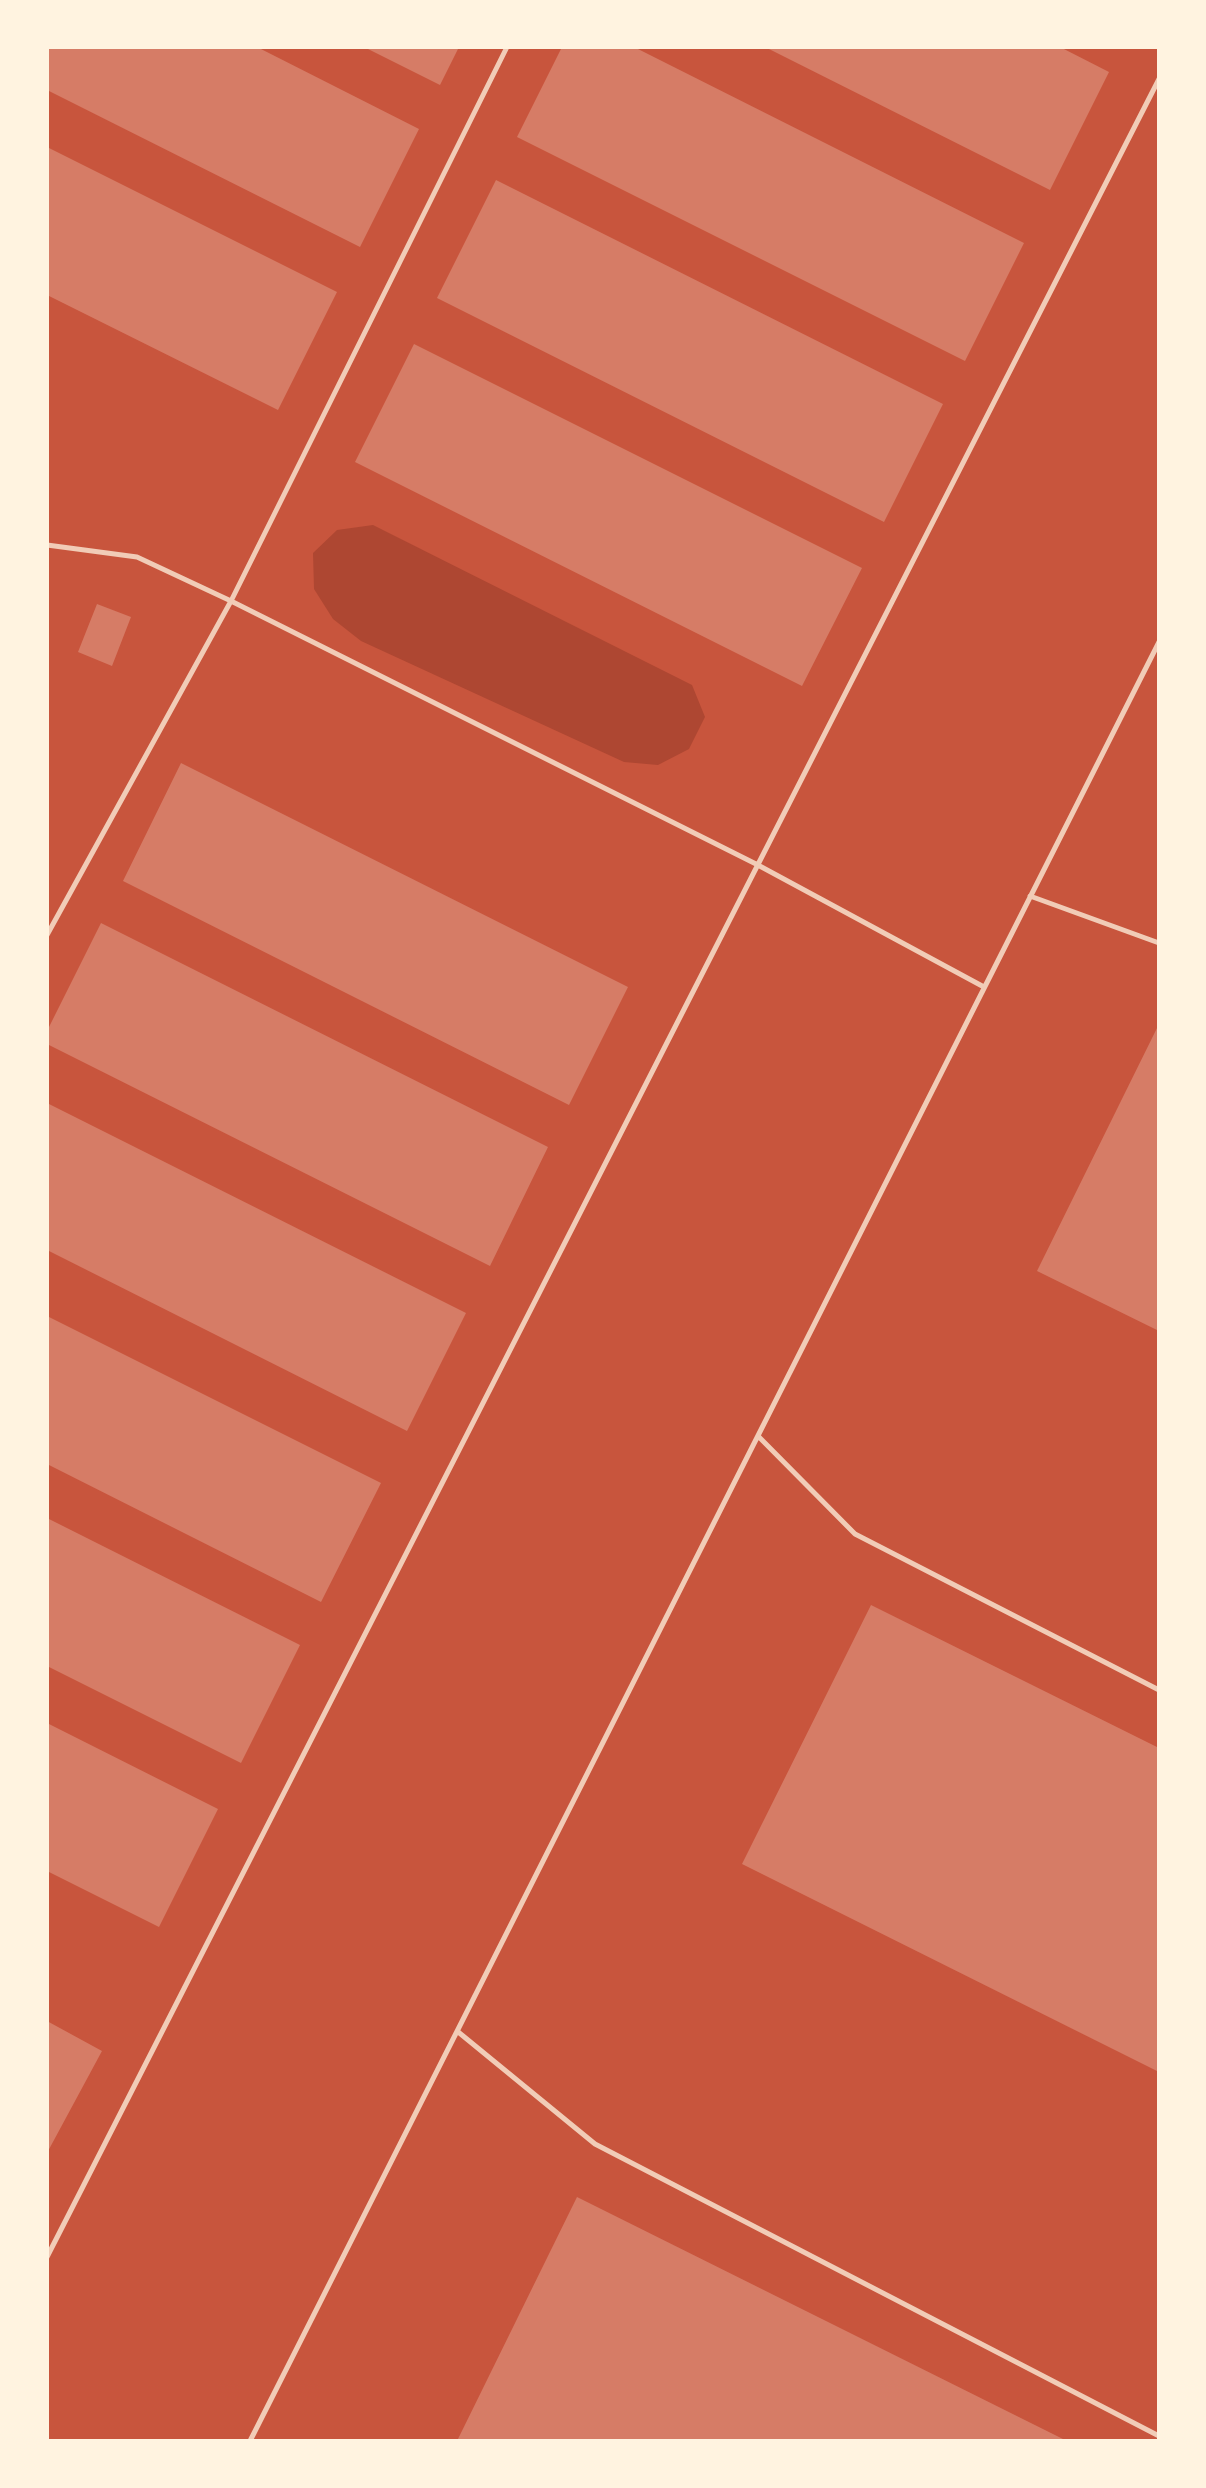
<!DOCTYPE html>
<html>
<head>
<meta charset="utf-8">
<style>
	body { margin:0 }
	#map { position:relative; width:1206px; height:2488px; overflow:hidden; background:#c8553d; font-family:Barlow,sans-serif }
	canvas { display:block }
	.frame { position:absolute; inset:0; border:49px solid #fff3e0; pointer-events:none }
</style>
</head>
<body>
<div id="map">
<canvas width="1206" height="2488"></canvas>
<div class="frame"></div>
</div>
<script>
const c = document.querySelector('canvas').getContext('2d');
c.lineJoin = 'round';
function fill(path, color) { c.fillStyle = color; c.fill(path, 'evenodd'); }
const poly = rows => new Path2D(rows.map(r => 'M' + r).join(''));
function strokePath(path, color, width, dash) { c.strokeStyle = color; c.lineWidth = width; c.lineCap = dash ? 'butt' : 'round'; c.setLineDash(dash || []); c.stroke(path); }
fill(poly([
	[373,525,692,685,705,717,689,749,658,765,624,762,361,641,333,619,314,589,313,553,337,530]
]), '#ae4732');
fill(poly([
	[47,47,257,47,419,129,360,247,47,90],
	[364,47,459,47,440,85],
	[562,47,634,47,1024,243,965,361,517,137],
	[765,47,1060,47,1109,72,1050,190],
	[47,147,337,292,278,410,47,295],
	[496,180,943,404,884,522,437,298],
	[414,344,862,568,802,686,355,462],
	[97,604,131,617,112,666,78,652],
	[181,763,628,987,569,1105,123,881],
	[101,923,548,1147,490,1266,47,1044,47,1031],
	[1159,1024,1159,1331,1037,1271],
	[47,1103,466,1313,407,1431,47,1250],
	[47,1316,381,1483,321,1602,47,1464],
	[47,1518,300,1645,241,1763,47,1666],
	[871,1605,1159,1748,1159,2072,742,1864],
	[47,1723,218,1809,159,1927,47,1871],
	[47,2021,102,2051,47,2153],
	[577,2197,1067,2441,457,2441]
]), '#d67c66');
strokePath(poly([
	[47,545,137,557,231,601,756,864,984,987],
	[1030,896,1159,943],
	[47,935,231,601,507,47],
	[758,1436,855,1534,1159,1690],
	[457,2031,595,2144,1159,2436],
	[47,2257,1159,79],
	[250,2441,1159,642]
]), '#f1ccb7', 5);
</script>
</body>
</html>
